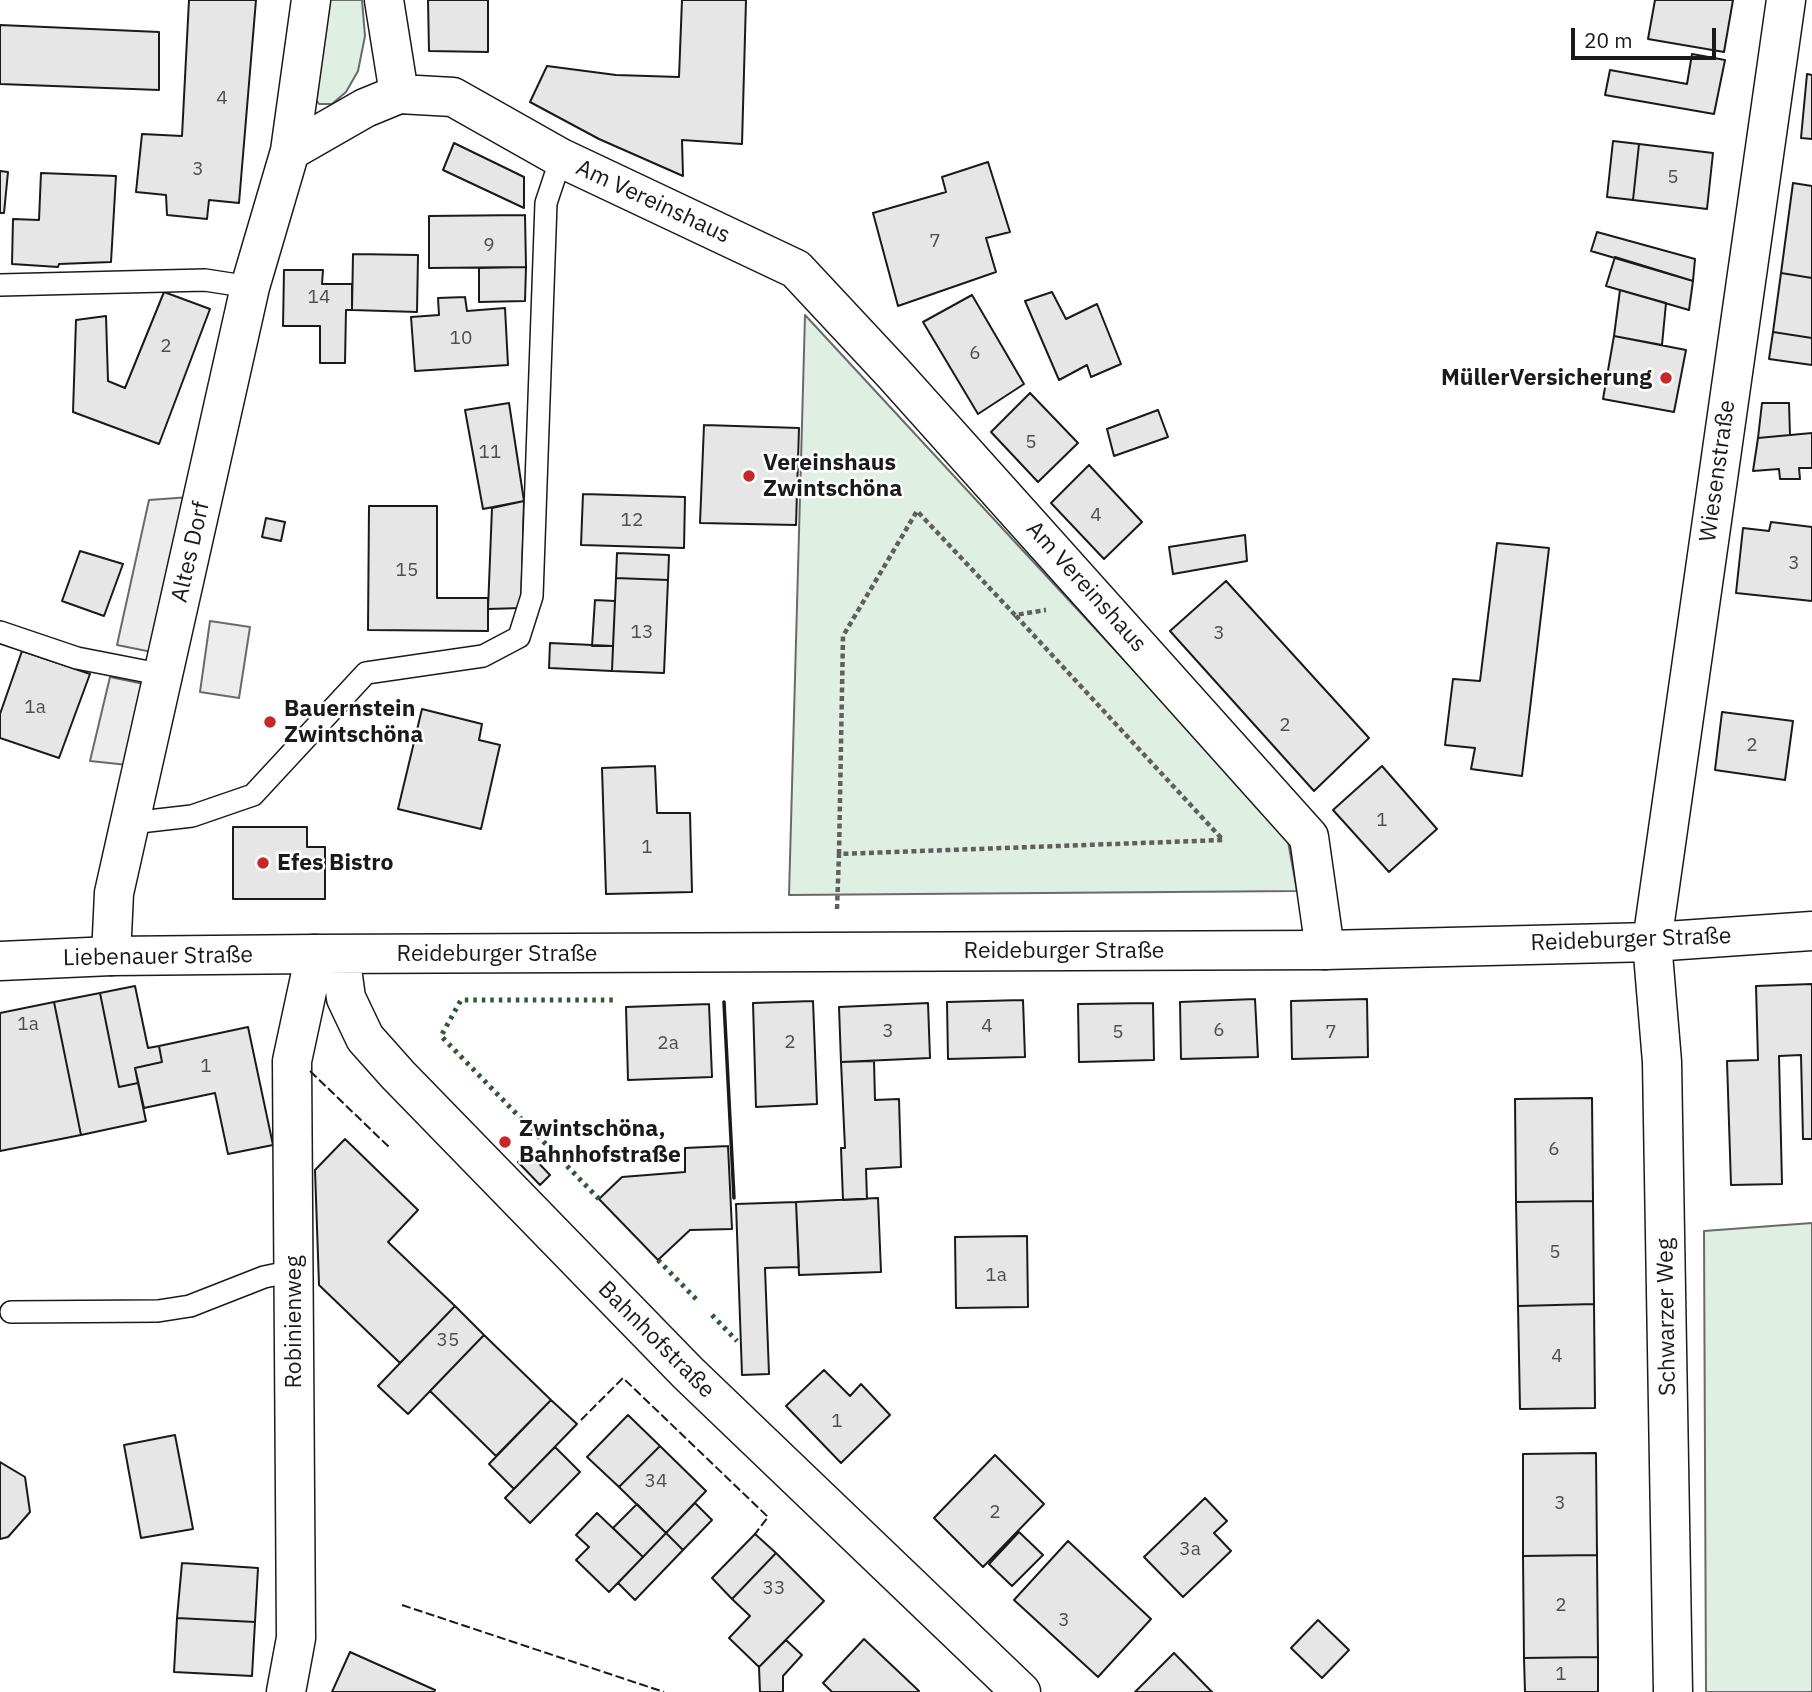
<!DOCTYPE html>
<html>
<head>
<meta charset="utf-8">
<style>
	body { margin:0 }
	#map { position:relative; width:1812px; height:1692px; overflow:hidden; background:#fff; font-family:"IBM Plex Sans",sans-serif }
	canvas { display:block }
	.scale { position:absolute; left:1571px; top:28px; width:145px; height:32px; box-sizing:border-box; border:4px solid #1a1a1a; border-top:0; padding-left:9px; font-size:21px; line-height:24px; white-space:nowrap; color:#1a1a1a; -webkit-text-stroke:5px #fff; paint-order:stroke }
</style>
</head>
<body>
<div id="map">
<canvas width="1812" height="1692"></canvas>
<div class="scale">20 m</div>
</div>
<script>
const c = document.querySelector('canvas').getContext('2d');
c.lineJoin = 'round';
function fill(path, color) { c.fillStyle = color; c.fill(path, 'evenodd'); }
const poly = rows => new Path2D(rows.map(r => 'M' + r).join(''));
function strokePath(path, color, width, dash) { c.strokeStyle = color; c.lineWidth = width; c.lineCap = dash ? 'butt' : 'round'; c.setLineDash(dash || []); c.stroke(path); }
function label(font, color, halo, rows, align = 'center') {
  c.font = font + ' "IBM Plex Sans",sans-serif'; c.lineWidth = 5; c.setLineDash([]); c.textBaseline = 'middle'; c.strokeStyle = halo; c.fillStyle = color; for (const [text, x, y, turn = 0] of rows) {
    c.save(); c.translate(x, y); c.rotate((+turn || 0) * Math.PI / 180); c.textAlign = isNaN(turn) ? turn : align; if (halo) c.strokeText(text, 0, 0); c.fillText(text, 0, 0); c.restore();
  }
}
const green = poly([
	[329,0,362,0,365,36,358,71,346,92,332,104,319,104,310,92,329,0],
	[805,315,1287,836,1297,891,789,895,805,315],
	[1812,1223,1812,1692,1706,1692,1704,1231,1812,1223]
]);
fill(green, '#e0efe3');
strokePath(green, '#6a6a6a', 2);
const parking = poly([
	[190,497,152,652,117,645,149,500,190,497],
	[210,621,250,627,239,698,200,692,210,621],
	[110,677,149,685,128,765,90,761,110,677]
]);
fill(parking, '#ededed');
strokePath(parking, '#6a6a6a', 2);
const building = poly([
	[189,0,256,0,239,203,209,200,207,219,167,215,166,195,136,192,142,134,182,136,189,0],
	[428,0,488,0,488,52,429,51,428,0],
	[682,0,746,0,742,144,682,140,683,176,599,139,530,102,547,66,616,75,679,77,682,0],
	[1655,0,1733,0,1724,52,1648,39,1655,0],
	[0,25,159,32,159,90,0,84,0,25],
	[1692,54,1725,60,1714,114,1605,95,1610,70,1687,84,1692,54],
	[1807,74,1812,75,1812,139,1801,138,1807,74],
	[1613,141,1639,144,1633,200,1607,197,1613,141],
	[454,143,524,177,524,208,443,170,454,143],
	[1639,144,1713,153,1707,209,1633,200,1639,144],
	[988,162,1010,232,986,238,996,272,898,306,873,213,946,192,942,177,988,162],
	[0,171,8,172,4,213,0,213,0,171],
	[41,173,116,176,111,262,59,264,58,267,12,264,13,219,39,220,41,173],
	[1793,183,1812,186,1812,278,1781,273,1793,183],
	[525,215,526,267,429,268,429,216,525,215],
	[1597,232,1695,259,1693,281,1591,251,1597,232],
	[353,254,418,255,417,312,352,310,353,254],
	[1615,257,1693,281,1689,310,1606,286,1615,257],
	[526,267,525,301,479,302,479,268,526,267],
	[284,270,323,270,322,284,352,284,352,310,346,310,345,363,320,363,320,326,283,326,284,270],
	[1781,273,1812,278,1812,338,1773,332,1781,273],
	[1620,290,1666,303,1662,345,1614,336,1620,290],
	[164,292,210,309,159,444,73,412,76,320,106,316,108,381,125,388,164,292],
	[1052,292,1066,319,1097,304,1121,364,1091,377,1087,365,1059,380,1025,301,1052,292],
	[972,295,1024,384,978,414,923,322,972,295],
	[465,297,467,311,505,308,508,365,415,371,411,317,439,315,438,298,465,297],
	[1773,332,1812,338,1812,365,1769,359,1773,332],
	[1614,336,1686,350,1674,412,1603,399,1614,336],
	[1030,393,1078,443,1038,482,991,432,1030,393],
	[509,403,524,501,483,509,465,410,509,403],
	[1762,403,1789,403,1790,435,1758,438,1762,403],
	[1158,410,1168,437,1114,456,1107,429,1158,410],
	[704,425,799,428,796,525,700,523,704,425],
	[1812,433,1812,468,1799,468,1800,479,1780,479,1779,469,1753,471,1758,438,1812,433],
	[1089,465,1142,522,1104,559,1051,503,1089,465],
	[583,494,685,497,684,548,581,545,583,494],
	[524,501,521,608,488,609,492,508,524,501],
	[369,506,437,506,437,598,488,598,488,631,368,630,369,506],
	[266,518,285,522,281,541,262,537,266,518],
	[1771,522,1812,527,1812,601,1736,593,1743,528,1769,531,1771,522],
	[1245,535,1247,561,1173,574,1169,547,1245,535],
	[1497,543,1549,548,1522,776,1471,769,1475,748,1445,745,1453,679,1480,681,1497,543],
	[80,551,123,564,104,616,62,601,80,551],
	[617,553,669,555,668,580,616,578,617,553],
	[616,578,668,580,664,673,612,671,616,578],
	[1226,581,1369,738,1314,791,1170,631,1226,581],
	[595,600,615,601,613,646,592,646,595,600],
	[550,643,613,646,612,671,549,668,550,643],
	[22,651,90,674,59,758,0,738,0,714,22,651],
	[422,709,482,724,479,740,500,745,481,829,398,809,422,709],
	[1722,712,1793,721,1785,780,1715,770,1722,712],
	[655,766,657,813,690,813,692,892,606,894,602,768,655,766],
	[1382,766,1437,829,1389,872,1333,810,1382,766],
	[233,827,307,827,307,847,325,847,325,899,233,899,233,827],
	[1812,984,1812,1139,1803,1139,1801,1055,1779,1056,1782,1184,1731,1185,1727,1061,1758,1060,1756,986,1812,984],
	[135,986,148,1048,159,1046,162,1062,135,1068,138,1083,119,1087,100,993,135,986],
	[100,993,119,1087,138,1083,146,1121,81,1135,54,1002,100,993],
	[1255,999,1258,1057,1181,1059,1180,1002,1255,999],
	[1367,999,1368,1057,1292,1059,1291,1001,1367,999],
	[1023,1000,1025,1057,948,1059,947,1002,1023,1000],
	[813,1001,817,1104,756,1107,753,1003,813,1001],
	[54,1002,81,1135,0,1151,0,1013,54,1002],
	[928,1003,930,1058,841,1062,839,1007,928,1003],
	[1153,1003,1154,1060,1079,1062,1078,1004,1153,1003],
	[709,1004,712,1077,628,1080,626,1007,709,1004],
	[248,1027,273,1145,228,1154,215,1093,144,1108,135,1068,162,1062,159,1046,248,1027],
	[874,1061,875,1100,899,1099,901,1167,866,1169,867,1199,843,1200,841,1148,845,1148,841,1062,874,1061],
	[1592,1098,1593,1201,1516,1202,1515,1099,1592,1098],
	[345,1139,418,1210,388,1242,455,1306,400,1363,319,1285,315,1170,345,1139],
	[728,1146,732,1229,690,1230,658,1260,599,1199,622,1177,685,1172,685,1148,728,1146],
	[528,1152,550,1175,540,1185,518,1162,528,1152],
	[878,1198,881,1272,799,1275,796,1202,878,1198],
	[1593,1201,1594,1304,1518,1306,1516,1202,1593,1201],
	[796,1202,799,1267,765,1268,769,1374,742,1375,736,1204,796,1202],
	[1027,1236,1028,1307,956,1308,955,1237,1027,1236],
	[1594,1304,1595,1408,1520,1409,1518,1306,1594,1304],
	[455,1306,484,1335,408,1414,378,1386,455,1306],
	[484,1335,551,1400,496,1456,430,1391,484,1335],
	[824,1370,850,1396,861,1384,890,1415,841,1463,786,1406,824,1370],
	[551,1400,577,1424,514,1489,489,1464,551,1400],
	[628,1415,660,1446,619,1487,587,1457,628,1415],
	[175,1435,193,1529,141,1538,124,1445,175,1435],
	[660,1446,706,1491,666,1533,619,1487,660,1446],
	[555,1447,580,1472,530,1523,505,1498,555,1447],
	[1596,1453,1597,1555,1523,1556,1523,1454,1596,1453],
	[995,1455,1044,1504,983,1567,934,1518,995,1455],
	[0,1462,25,1477,30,1512,8,1537,0,1539,0,1462],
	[1205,1498,1227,1521,1214,1533,1231,1551,1183,1597,1144,1557,1205,1498],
	[695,1503,712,1520,683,1550,666,1533,695,1503],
	[637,1504,666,1533,643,1557,613,1528,637,1504],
	[597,1513,643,1557,609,1592,576,1560,589,1547,576,1535,597,1513],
	[1019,1532,1043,1555,1012,1586,989,1564,1019,1532],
	[666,1533,683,1550,635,1600,618,1583,666,1533],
	[755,1534,776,1553,732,1599,712,1578,755,1534],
	[1068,1541,1151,1619,1098,1677,1014,1600,1068,1541],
	[776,1553,824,1601,759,1667,729,1638,750,1616,732,1599,776,1553],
	[1597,1555,1598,1657,1524,1658,1523,1556,1597,1555],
	[182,1563,258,1568,255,1622,177,1618,182,1563],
	[177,1618,255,1622,252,1676,174,1672,177,1618],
	[1318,1620,1349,1650,1322,1678,1291,1648,1318,1620],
	[864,1639,919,1691,918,1692,832,1692,823,1683,864,1639],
	[786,1640,802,1655,783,1676,783,1692,760,1692,759,1667,786,1640],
	[350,1652,435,1690,434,1692,332,1692,350,1652],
	[1174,1653,1212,1692,1135,1692,1174,1653],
	[1598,1657,1598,1692,1525,1692,1524,1658,1598,1657]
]);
fill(building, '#e6e6e6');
strokePath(building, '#1a1a1a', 2);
const lane = poly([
	[0,285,205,280,250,287],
	[0,632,77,658,164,675],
	[131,823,192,816,253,795,366,673,483,656,519,637,532,596,546,203,561,158],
	[11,1312,158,1311,190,1306,264,1277,293,1271]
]);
const street = poly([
	[384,0,399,94],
	[290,151,365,108,399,94,453,97,561,158,796,269,894,374,1309,837,1325,950],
	[111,956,114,893,250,287,290,151,311,0],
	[286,1692,296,1638,292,1061,315,954],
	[1673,1692,1662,1062,1652,942,1786,0]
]);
const secondary = poly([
	[340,954,346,998,365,1038,398,1075,688,1373,1021,1692],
	[0,961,111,956,315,954,1325,950,1652,942,1812,931]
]);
strokePath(lane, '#1a1a1a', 24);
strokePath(street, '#1a1a1a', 41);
strokePath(secondary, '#1a1a1a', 41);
strokePath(poly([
	[839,854,843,636,917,511,1015,615,1046,610],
	[837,909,839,854,1223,840,1015,615]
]), '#5f5f5f', 4.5, [5, 3.5]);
strokePath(lane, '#fff', 21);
strokePath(street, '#fff', 38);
strokePath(secondary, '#fff', 38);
strokePath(poly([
	[599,1199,441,1036,461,1000,616,1000],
	[658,1260,697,1300],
	[712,1315,737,1341]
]), '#2b5a34', 5, [3.5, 5]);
strokePath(poly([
	[310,1071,390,1148],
	[581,1420,623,1378,768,1517,755,1534],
	[402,1605,664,1692]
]), '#1a1a1a', 2, [9, 3.5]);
strokePath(poly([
	[724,1002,734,1198]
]), '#1a1a1a', 3.5);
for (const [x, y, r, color] of [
	[1666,378,7,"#c62828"],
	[749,476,7,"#c62828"],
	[270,722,7,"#c62828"],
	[263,863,7,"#c62828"],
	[505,1142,7,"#c62828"]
]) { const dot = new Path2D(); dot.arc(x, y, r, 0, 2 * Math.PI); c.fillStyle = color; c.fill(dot); strokePath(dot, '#fff', 2.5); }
label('19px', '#4d4d4d', null, [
	["4",222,99],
	["3",198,170],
	["5",1673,178],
	["7",935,242],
	["9",489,246],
	["14",319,298],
	["10",461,339],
	["2",166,347],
	["6",975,354],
	["5",1031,443],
	["11",490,453],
	["4",1096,516],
	["12",632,521],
	["3",1794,564],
	["15",407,571],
	["13",642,633],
	["3",1219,634],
	["1a",35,708],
	["2",1285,726],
	["2",1752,746],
	["1",1382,821],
	["1",647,848],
	["1a",28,1025],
	["4",987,1027],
	["6",1219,1031],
	["3",888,1032],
	["5",1118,1033],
	["7",1331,1033],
	["2",790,1043],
	["2a",668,1044],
	["1",206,1067],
	["6",1554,1150],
	["5",1555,1253],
	["1a",996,1276],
	["35",448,1341],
	["4",1557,1357],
	["1",837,1422],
	["34",656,1482],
	["3",1560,1504],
	["2",995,1513],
	["3a",1190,1550],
	["33",774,1589],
	["2",1561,1606],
	["3",1064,1621],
	["1",1561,1675]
]);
label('23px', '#1a1a1a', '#fff', [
	["Am Vereinshaus",653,202,25],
	["Wiesenstraße",1718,471,-82],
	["Altes Dorf",191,552,-77],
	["Am Vereinshaus",1086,587,48],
	["Reideburger Straße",1631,940,-2],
	["Reideburger Straße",1064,951],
	["Reideburger Straße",497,954],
	["Liebenauer Straße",158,957,-1],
	["Schwarzer Weg",1667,1317,-91],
	["Robinienweg",294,1322,-90],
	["Bahnhofstraße",656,1340,45]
]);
label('bold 23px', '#1a1a1a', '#fff', [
	["MüllerVersicherung",1652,378,"right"],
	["Vereinshaus",763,463],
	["Zwintschöna",763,489],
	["Bauernstein",284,709],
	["Zwintschöna",284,735],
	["Efes Bistro",277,863],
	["Zwintschöna,",519,1129],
	["Bahnhofstraße",519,1155]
], 'left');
</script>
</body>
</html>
